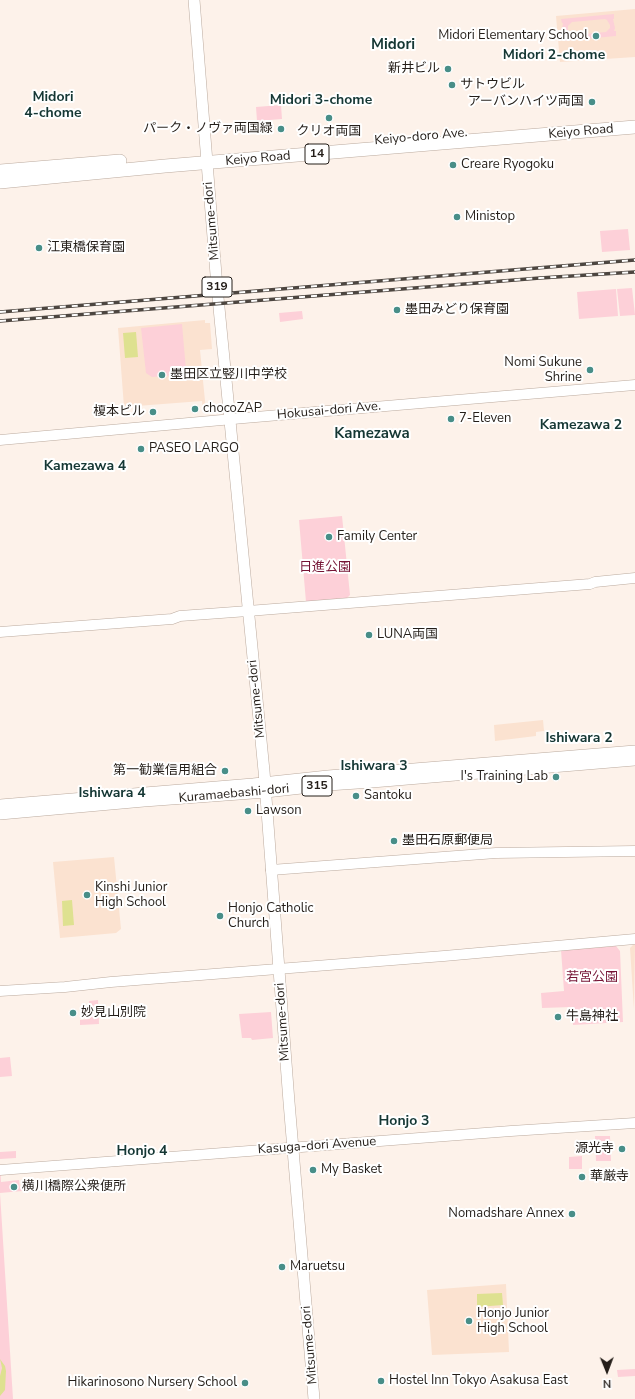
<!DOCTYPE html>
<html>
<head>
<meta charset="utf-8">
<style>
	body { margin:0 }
	#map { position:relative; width:635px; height:1399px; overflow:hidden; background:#fdf2ea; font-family:"Nunito Sans",sans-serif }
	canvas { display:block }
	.north { position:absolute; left:587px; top:1351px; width:40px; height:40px; -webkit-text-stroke:3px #fff; paint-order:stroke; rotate:179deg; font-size:11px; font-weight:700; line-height:16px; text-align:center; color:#241e19 }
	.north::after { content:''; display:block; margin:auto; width:14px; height:18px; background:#241e19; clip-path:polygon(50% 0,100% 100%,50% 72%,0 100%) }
</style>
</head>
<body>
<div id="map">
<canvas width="635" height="1399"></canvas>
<div class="north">N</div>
</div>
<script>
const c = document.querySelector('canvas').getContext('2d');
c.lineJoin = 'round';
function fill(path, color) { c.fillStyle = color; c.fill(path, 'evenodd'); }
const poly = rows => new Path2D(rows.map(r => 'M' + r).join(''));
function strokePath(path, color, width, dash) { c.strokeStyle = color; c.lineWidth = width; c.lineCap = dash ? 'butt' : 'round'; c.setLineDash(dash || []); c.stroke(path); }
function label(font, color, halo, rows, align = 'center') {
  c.font = font + ' "Nunito Sans","Noto Sans JP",sans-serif'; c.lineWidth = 4; c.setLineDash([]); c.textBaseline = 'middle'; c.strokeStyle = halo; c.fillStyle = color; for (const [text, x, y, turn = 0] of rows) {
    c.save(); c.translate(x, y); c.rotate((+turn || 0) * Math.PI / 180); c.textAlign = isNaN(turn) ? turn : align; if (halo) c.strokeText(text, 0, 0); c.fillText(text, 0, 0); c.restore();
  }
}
fill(poly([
	[635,9,635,57,560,62,556,16],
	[205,320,205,323,210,323,212,349,200,350,206,411,203,411,202,401,124,407,118,328],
	[543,720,544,731,536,732,536,736,495,741,494,725],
	[114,857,121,929,116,933,60,938,53,862],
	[633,945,635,945,634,1010,630,948],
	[506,1284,509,1352,432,1355,427,1290]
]), '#fbe2d0');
fill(poly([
	[614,14,614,19,613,19,615,28,614,31,616,31,616,36,563,41,563,36,564,35,562,29,563,23,562,23,561,19],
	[605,19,607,20,610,25,610,28,606,32,573,35,568,31,568,26,572,22],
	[281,105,282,119,257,121,256,107],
	[628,229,630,250,602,252,600,231],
	[632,288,635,315,620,316,617,289],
	[616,289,618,316,579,319,577,292],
	[302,311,303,319,280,322,279,313],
	[182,324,186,370,181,375,152,377,146,373,141,328],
	[342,516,350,595,347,598,306,602,299,520],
	[616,946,620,951,623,1022,573,1025,572,1007,542,1008,541,993,564,991,561,950],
	[98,1000,99,1024,80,1025,80,1020,90,1019,89,1001],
	[271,1012,273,1038,252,1040,251,1038,242,1038,239,1014],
	[10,1057,12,1076,0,1077,0,1058],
	[595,1136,610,1136,611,1161,596,1161],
	[16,1151,16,1158,0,1159,0,1152],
	[582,1156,582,1169,569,1169,569,1157],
	[0,1163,1,1182,19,1180,20,1188,22,1188,22,1191,0,1193,13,1399,0,1399],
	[635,1369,635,1376,618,1377,617,1370]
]), '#fdd0d8');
fill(poly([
	[136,332,138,357,125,358,123,333],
	[72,900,74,925,63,926,62,901],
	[502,1293,503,1305,477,1307,477,1294],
	[0,1359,5,1366,6,1371,5,1390,0,1396,0,1376,2,1368]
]), '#dee190');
const secondary = poly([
	[0,440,244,418,635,385],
	[0,632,172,619,180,616,248,611,590,584,595,582,635,578],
	[271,870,496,853,635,851],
	[0,991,65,987,111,982,444,956,635,939],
	[0,1170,511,1131,635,1123]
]);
const primary = poly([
	[194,0,217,287,264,771,289,1102,314,1399],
	[0,805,253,784,328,776,635,751],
	[0,814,144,801,266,792,328,785,372,782,635,760]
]);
const highway = poly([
	[0,171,120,161],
	[0,182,165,166,635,127]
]);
strokePath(secondary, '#bbaa9e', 11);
strokePath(primary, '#bbaa9e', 12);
strokePath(highway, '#bbaa9e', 14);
strokePath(secondary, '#fff', 10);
strokePath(primary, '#fff', 11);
strokePath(highway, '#fff', 13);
const rail = poly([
	[0,312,635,260],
	[0,321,540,278,635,272]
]);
strokePath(rail, '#4d4640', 3.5);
strokePath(rail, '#fff', 2, [6]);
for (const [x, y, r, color] of [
	[596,36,4,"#488e88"],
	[448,69,4,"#488e88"],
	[452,85,4,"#488e88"],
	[592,102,4,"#488e88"],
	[329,118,4,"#488e88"],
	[281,129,4,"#488e88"],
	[453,165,4,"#488e88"],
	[457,217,4,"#488e88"],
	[39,248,4,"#488e88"],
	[397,310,4,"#488e88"],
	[590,370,4,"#488e88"],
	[162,375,4,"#488e88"],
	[195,409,4,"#488e88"],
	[153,412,4,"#488e88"],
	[451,419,4,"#488e88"],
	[141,449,4,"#488e88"],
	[329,537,4,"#488e88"],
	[369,635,4,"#488e88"],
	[225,771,4,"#488e88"],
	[556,777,4,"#488e88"],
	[356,796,4,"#488e88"],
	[248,811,4,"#488e88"],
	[394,841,4,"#488e88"],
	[87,895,4,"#488e88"],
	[220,916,4,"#488e88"],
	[73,1013,4,"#488e88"],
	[558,1017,4,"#488e88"],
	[622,1149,4,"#488e88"],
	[313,1170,4,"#488e88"],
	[582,1177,4,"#488e88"],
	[14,1187,4,"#488e88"],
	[572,1214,4,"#488e88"],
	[282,1267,4,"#488e88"],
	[469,1321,4,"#488e88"],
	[381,1381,4,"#488e88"],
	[245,1383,4,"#488e88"]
]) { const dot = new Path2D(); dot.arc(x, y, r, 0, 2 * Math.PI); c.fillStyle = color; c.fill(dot); strokePath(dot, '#fff', 1.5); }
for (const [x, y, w] of [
	[317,154,24],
	[217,287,30],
	[317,786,30]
]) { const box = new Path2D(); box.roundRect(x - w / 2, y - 10, w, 20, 3); c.fillStyle = '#fff'; c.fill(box); strokePath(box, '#241e19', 1); }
label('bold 12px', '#241e19', null, [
	["14",317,154],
	["319",217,287],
	["315",317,786]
]);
label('13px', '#241e19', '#fff', [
	["Midori Elementary School",588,36,"right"],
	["新井ビル",440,69,"right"],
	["サトウビル",460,85],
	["アーバンハイツ両国",584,102,"right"],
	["パーク・ノヴァ両国緑",273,129,"right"],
	["クリオ両国",329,132,"center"],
	["Creare Ryogoku",461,165],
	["Ministop",465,217],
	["江東橋保育園",47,248],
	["墨田みどり保育園",405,310],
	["Nomi Sukune",582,363,"right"],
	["Shrine",582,378,"right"],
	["墨田区立竪川中学校",170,375],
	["chocoZAP",203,409],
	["榎本ビル",145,412,"right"],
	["7-Eleven",459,419],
	["PASEO LARGO",149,449],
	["Family Center",337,537],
	["LUNA両国",377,635],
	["第一勧業信用組合",217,771,"right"],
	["I's Training Lab",548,777,"right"],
	["Santoku",364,796],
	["Lawson",256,811],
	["墨田石原郵便局",402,841],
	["Kinshi Junior",95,888],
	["High School",95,903],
	["Honjo Catholic",228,909],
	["Church",228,924],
	["妙見山別院",81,1013],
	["牛島神社",566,1017],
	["源光寺",614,1149,"right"],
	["My Basket",321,1170],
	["華厳寺",590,1177],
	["横川橋際公衆便所",22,1187],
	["Nomadshare Annex",564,1214,"right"],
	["Maruetsu",290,1267],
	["Honjo Junior",477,1314],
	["High School",477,1329],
	["Hostel Inn Tokyo Asakusa East",389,1381],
	["Hikarinosono Nursery School",237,1383,"right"]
], 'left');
label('13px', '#241e19', '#fff', [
	["Keiyo Road",581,132,-5],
	["Keiyo-doro Ave.",421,137,-5],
	["Keiyo Road",258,159,-5],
	["Mitsume-dori",212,221,-95],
	["Hokusai-dori Ave.",329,411,-5],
	["Mitsume-dori",257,699,-96],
	["Kuramaebashi-dori",234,794,-5],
	["Mitsume-dori",283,1022,-94],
	["Kasuga-dori Avenue",317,1146,-4],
	["Mitsume-dori",310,1345,-95]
]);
label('13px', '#751435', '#fff', [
	["日進公園",325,568],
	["若宮公園",592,978]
]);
label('bold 14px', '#153734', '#fff', [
	["Midori 2-chome",554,56],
	["Midori",53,98],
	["4-chome",53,114],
	["Midori 3-chome",321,101],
	["Kamezawa 2",581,426],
	["Kamezawa 4",85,467],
	["Ishiwara 2",579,739],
	["Ishiwara 3",374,767],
	["Ishiwara 4",112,794],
	["Honjo 3",404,1122],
	["Honjo 4",142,1152]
]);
label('bold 15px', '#153734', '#fff', [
	["Midori",393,45],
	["Kamezawa",372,434]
]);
</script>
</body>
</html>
